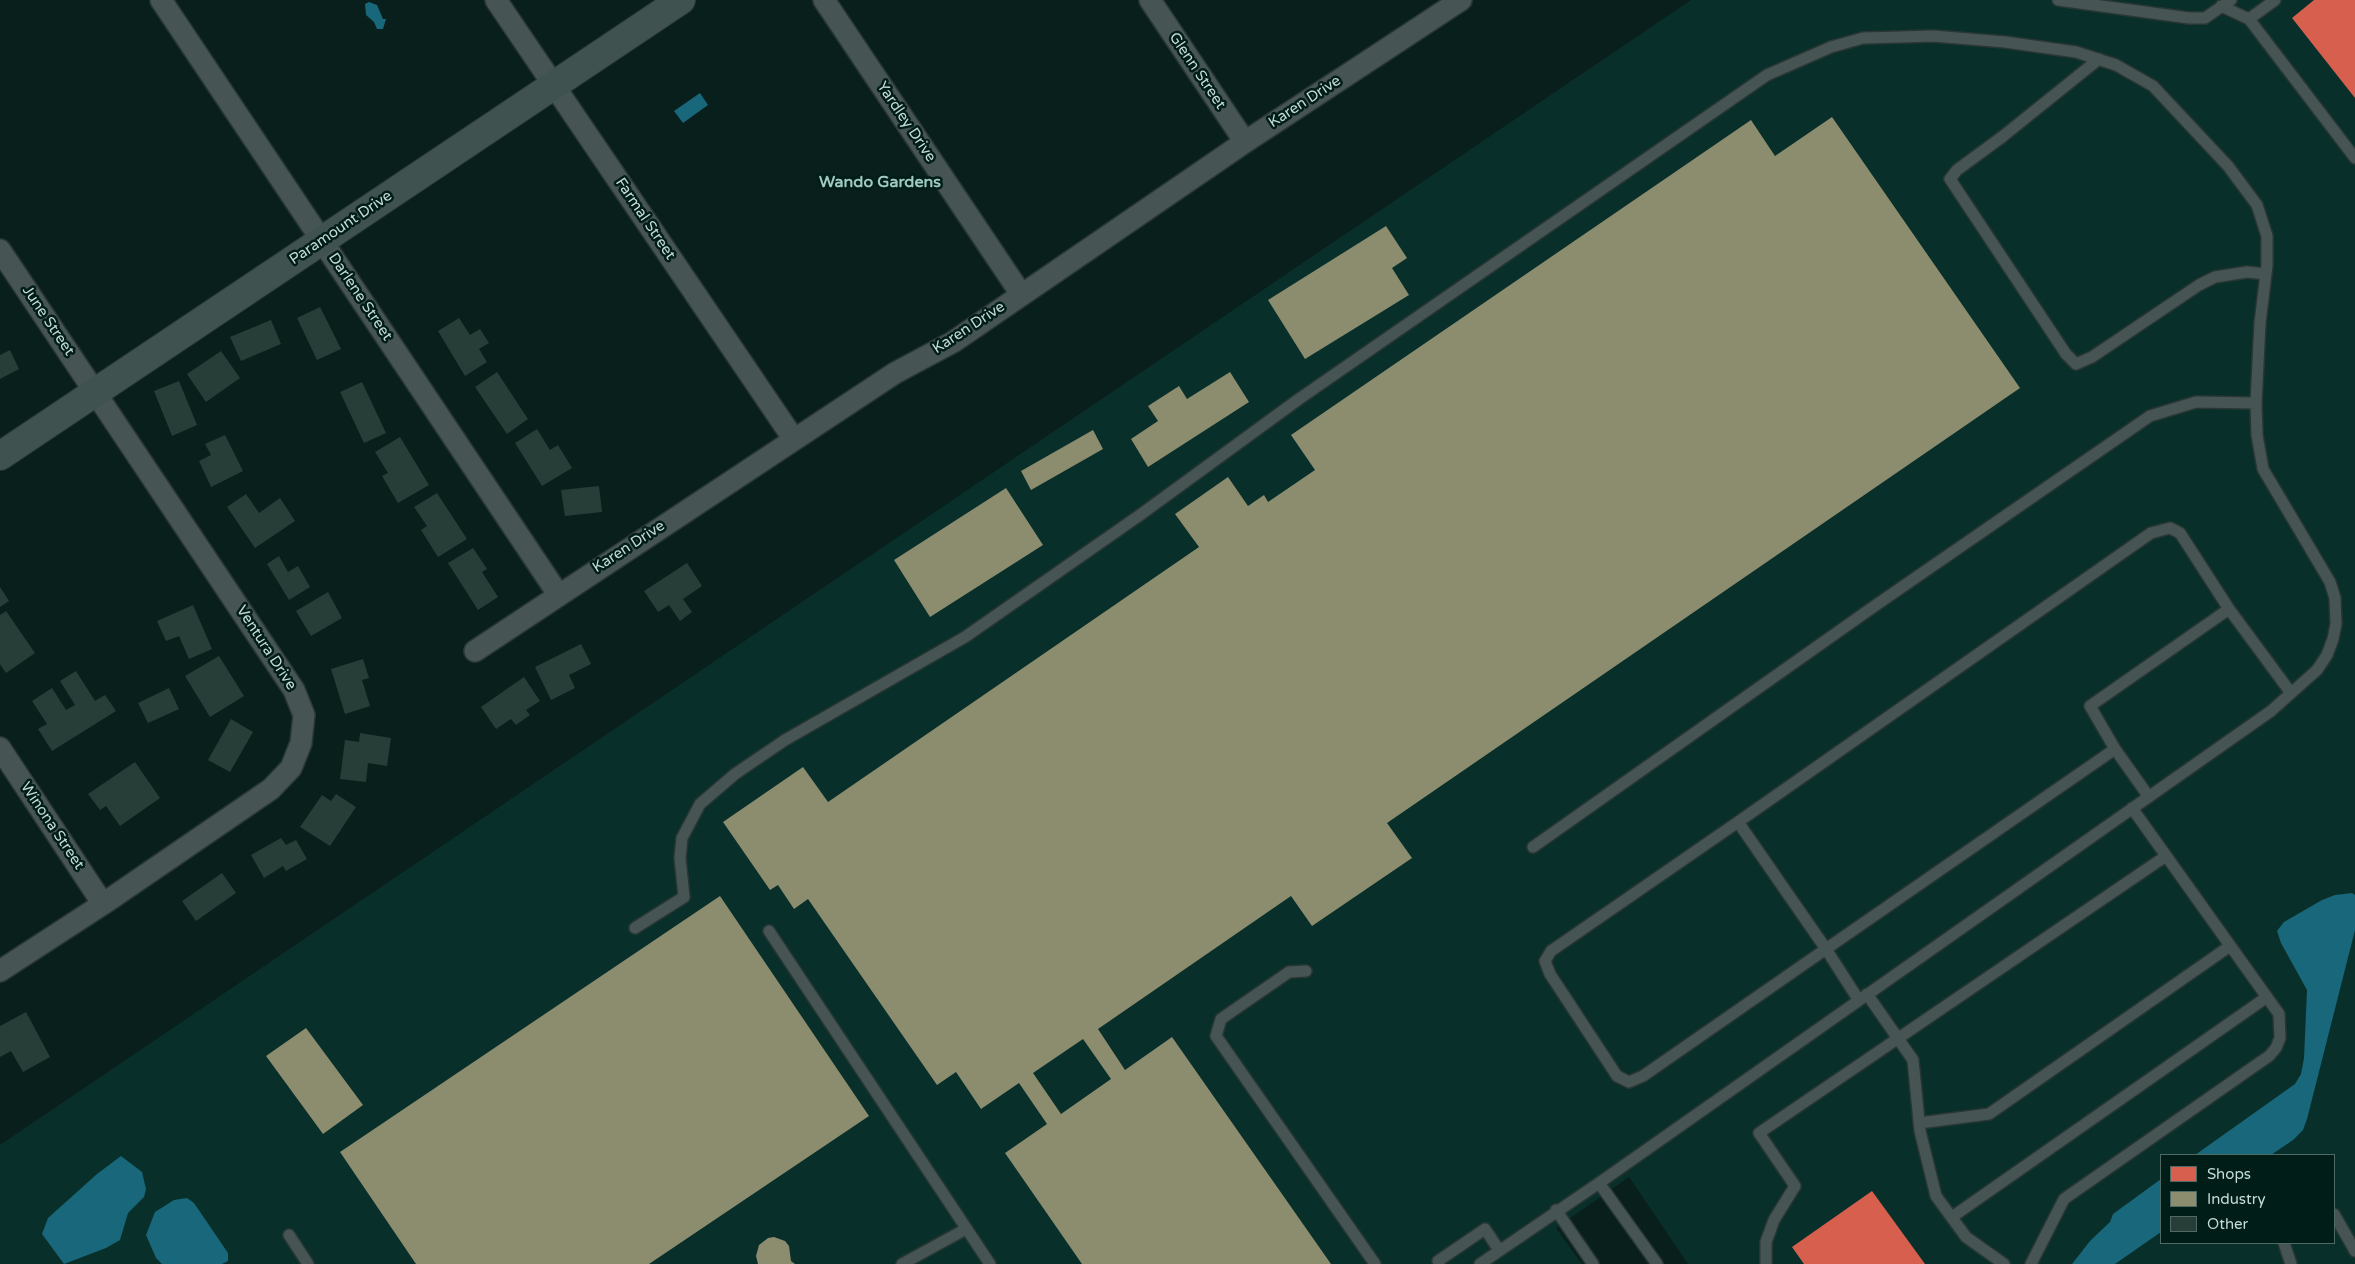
<!DOCTYPE html>
<html>
<head>
<meta charset="utf-8">
<style>
	body { margin:0 }
	#map { position:relative; width:2355px; height:1264px; overflow:hidden; background:#091f1c; font-family:"Varela Round",sans-serif }
	canvas { display:block }
	.legend { position:absolute; left:2160px; top:1154px; width:175px; height:90px; box-sizing:border-box; background:#001d18; border:1px solid #4f6964; margin:0; padding:6px 9px; list-style:none; font-size:15px; color:#c6dbd6 }
	.legend li { display:flex; align-items:center; gap:10px; height:25px }
	.legend b { width:25px; border:1px solid #4f6964 }
</style>
</head>
<body>
<div id="map">
<canvas width="2355" height="1264"></canvas>
<ul class="legend">
<li><b style="height:14px;background:#d6604d"></b>Shops</li>
<li><b style="height:14px;background:#8c8c6e"></b>Industry</li>
<li><b style="height:14px;background:#263e37"></b>Other</li>
</ul>
</div>
<script>
const c = document.querySelector('canvas').getContext('2d');
c.lineJoin = 'round';
function fill(path, color) { c.fillStyle = color; c.fill(path, 'evenodd'); }
const poly = rows => new Path2D(rows.map(r => 'M' + r).join(''));
function strokePath(path, color, width, dash) { c.strokeStyle = color; c.lineWidth = width; c.lineCap = dash ? 'butt' : 'round'; c.setLineDash(dash || []); c.stroke(path); }
function label(font, color, halo, rows, align = 'center') {
  c.font = font + ' "Varela Round",sans-serif'; c.lineWidth = 5; c.setLineDash([]); c.textBaseline = 'middle'; c.strokeStyle = halo; c.fillStyle = color; for (const [text, x, y, turn = 0] of rows) {
    c.save(); c.translate(x, y); c.rotate((+turn || 0) * Math.PI / 180); c.textAlign = isNaN(turn) ? turn : align; if (halo) c.strokeText(text, 0, 0); c.fillText(text, 0, 0); c.restore();
  }
}
fill(poly([
	[1691,0,2355,0,2355,1264,1688,1264,1629,1177,1556,1228,1582,1264,0,1264,0,1145],
	[2161,1155,2334,1155,2334,1243,2161,1243]
]), '#092f2a');
fill(poly([
	[369,2,377,5,383,19,386,19,383,29,377,29,374,22,366,15,365,4],
	[700,93,708,105,683,123,674,111],
	[2352,893,2355,895,2355,930,2307,1119,2303,1130,2293,1140,2271,1155,2195,1155,2295,1084,2301,1074,2304,1058,2307,990,2281,943,2277,931,2284,922,2322,900,2335,895],
	[121,1156,142,1172,146,1189,144,1197,128,1213,120,1240,106,1248,64,1264,42,1234,48,1218,97,1174],
	[2161,1179,2161,1232,2115,1264,2072,1264,2090,1241,2110,1222,2113,1214],
	[187,1198,194,1203,228,1253,228,1261,222,1264,162,1264,156,1258,146,1235,155,1212,174,1200]
]), '#18677b');
fill(poly([
	[2314,0,2355,0,2355,98,2292,18],
	[1872,1191,1925,1264,1804,1264,1792,1247]
]), '#d6604d');
fill(poly([
	[1832,117,2020,388,1387,823,1412,858,1312,926,1291,896,1098,1029,1125,1070,1172,1037,1331,1264,1082,1264,1005,1153,1047,1124,1019,1083,981,1109,956,1072,937,1085,808,899,794,909,778,885,770,890,723,822,803,767,828,802,1199,547,1175,514,1228,477,1248,506,1264,495,1268,502,1315,470,1291,435,1751,120,1775,156],
	[1083,1039,1111,1079,1061,1114,1033,1073],
	[1386,226,1407,258,1392,268,1409,295,1305,359,1268,300],
	[1230,372,1249,402,1148,467,1131,439,1158,421,1148,406,1179,386,1187,399],
	[1093,430,1103,449,1031,490,1021,471],
	[1006,488,1043,545,930,617,894,560],
	[720,896,869,1116,649,1264,416,1264,340,1152],
	[306,1028,363,1105,323,1134,266,1056],
	[774,1237,785,1241,789,1246,791,1261,795,1264,758,1264,756,1256,759,1245,768,1238]
]), '#8c8c6e');
fill(poly([
	[320,307,341,349,317,360,297,318],
	[459,318,470,335,480,329,489,343,479,349,487,362,465,376,438,331],
	[271,320,281,344,241,361,230,337],
	[10,350,19,369,0,379,0,355],
	[221,351,240,378,206,402,187,374],
	[497,372,528,419,507,434,475,387],
	[179,381,197,425,172,436,154,391],
	[362,382,386,433,364,443,340,392],
	[537,429,550,450,558,445,572,468,542,486,515,443],
	[225,435,243,471,211,487,199,461,211,455,205,444],
	[400,437,429,485,398,503,382,476,388,473,375,452],
	[599,486,602,512,565,516,561,490],
	[437,493,467,539,438,557,421,530,427,526,414,507],
	[246,494,259,513,280,498,295,521,255,548,227,507],
	[473,548,487,569,482,572,498,597,478,610,448,563],
	[279,556,288,572,298,566,310,587,289,600,267,564],
	[687,563,702,586,683,599,692,612,680,621,669,605,658,612,644,591],
	[0,587,9,601,0,607],
	[328,592,342,618,311,636,296,611],
	[193,605,212,649,189,659,179,636,166,641,157,621],
	[6,611,35,653,6,673,0,664,0,615],
	[581,644,591,664,569,675,575,688,551,700,535,667],
	[219,656,244,696,210,717,185,676],
	[363,659,369,678,362,680,370,706,345,714,331,669],
	[76,671,95,701,105,695,116,711,52,751,38,729,47,724,32,701,52,688,66,710,75,705,60,681],
	[524,677,540,701,526,710,530,715,516,725,511,719,496,729,481,707],
	[169,688,179,709,148,723,138,703],
	[231,719,253,732,230,772,208,760],
	[360,733,391,738,387,766,368,763,366,782,340,779,345,740,359,742],
	[135,762,160,798,120,826,106,806,100,810,88,794],
	[336,794,356,807,330,846,300,827,322,795,331,801],
	[281,838,286,845,296,840,307,859,286,871,283,866,264,878,251,855],
	[222,873,236,893,196,921,182,901],
	[26,1012,50,1057,23,1072,11,1051,0,1057,0,1026]
]), '#263e37');
const lane = poly([
	[2058,0,2189,18,2205,18,2231,0],
	[2221,6,2249,19,2355,158],
	[2249,19,2275,0],
	[2099,59,2002,137,1957,170,1950,179,2066,354,2076,364,2092,357,2199,285,2215,277,2247,272,2266,274],
	[2115,749,2149,797],
	[1738,822,2151,533,2170,528,2180,533,2229,609],
	[1533,847,1876,605,2150,416,2196,402,2256,403],
	[635,928,684,897,680,858,682,838,700,804,735,774,785,740,965,637,1140,515,1299,399,1767,75,1831,47,1863,38,1901,37,1933,36,2005,42,2076,52,2116,65,2153,86,2228,166,2257,205,2267,236,2267,265,2260,323,2256,403,2257,435,2263,469,2330,582,2335,598,2336,624,2333,639,2327,655,2317,670,2271,711,1599,1183,1480,1264],
	[769,931,990,1264],
	[1306,971,1289,972,1221,1019,1216,1036,1375,1264],
	[1867,994,1913,1060,1920,1131,1936,1196,1966,1237,2004,1264],
	[1858,999,1833,960,1826,949,1738,822,1551,951,1545,961,1550,974,1617,1076,1629,1082,1643,1076,1826,949,2115,749,2090,706,2229,609,2291,693],
	[1919,1123,1989,1114,2230,946],
	[1599,1183,1657,1264],
	[1556,1210,1593,1264],
	[2334,1214,2355,1251],
	[1952,1217,2267,997],
	[289,1235,308,1264],
	[2284,1243,2291,1264],
	[1438,1261,1485,1229,1499,1250],
	[902,1264,966,1229],
	[1766,1264,1766,1242,1774,1220,1795,1186,1759,1133,2166,856],
	[2031,1264,2064,1199,2269,1056,2276,1048,2280,1038,2279,1014,2132,808]
]);
const street = poly([
	[161,0,558,594],
	[496,0,793,438],
	[824,0,1021,294],
	[1150,0,1245,142],
	[0,250,294,690,304,715,301,743,291,768,271,789,103,904,0,971],
	[475,651,895,373,953,342,1245,142,1461,0],
	[0,748,103,904]
]);
const secondary = poly([
	[0,456,681,0]
]);
strokePath(lane, '#293734', 14);
strokePath(street, '#293734', 24);
strokePath(secondary, '#293734', 30);
strokePath(lane, '#465553', 11);
strokePath(street, '#465553', 21);
strokePath(secondary, '#3f5250', 28);
label('15px', '#c6dbd6', '#001d18', [
	["Glenn Street",1197,71,56],
	["Karen Drive",1305,102,-33],
	["Yardley Drive",906,122,56],
	["Farmal Street",645,219,56],
	["Paramount Drive",341,228,-34],
	["Darlene Street",360,297,56],
	["June Street",48,321,56],
	["Karen Drive",969,328,-33],
	["Karen Drive",629,547,-33],
	["Ventura Drive",266,648,57],
	["Winona Street",52,826,56]
]);
label('bold 16px', '#9fc9c1', '#001d18', [
	["Wando Gardens",880,183]
]);
</script>
</body>
</html>
